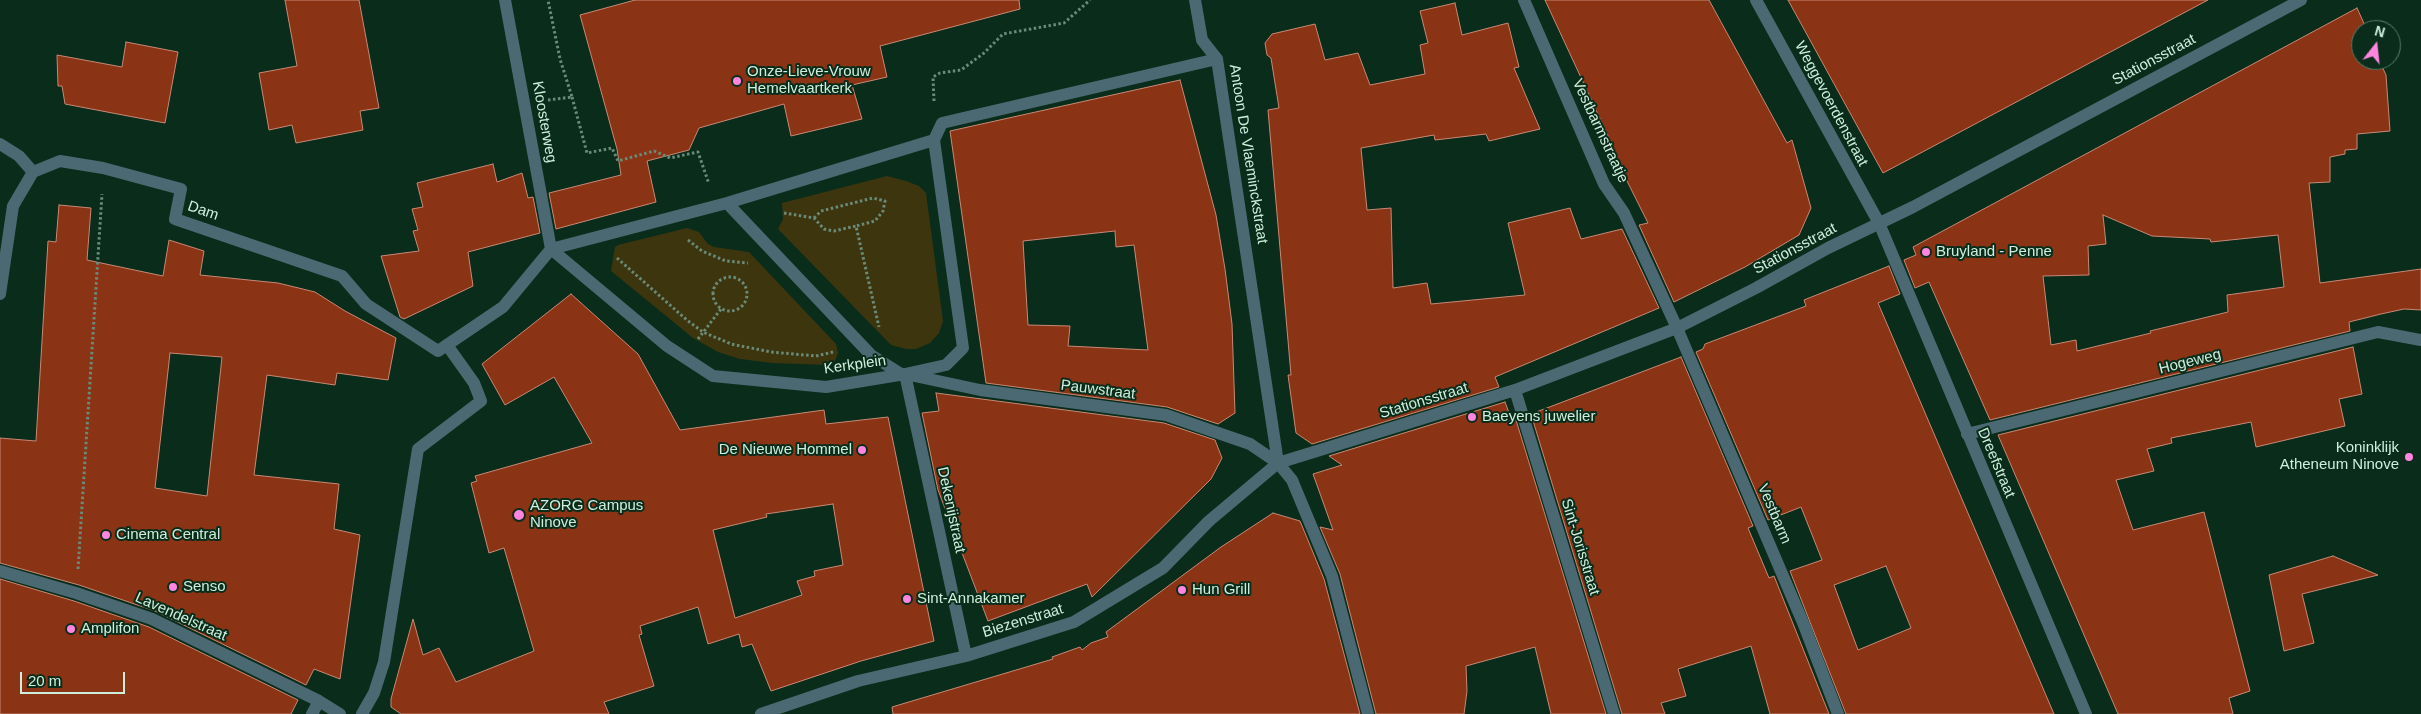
<!DOCTYPE html>
<html>
<head>
<meta charset="utf-8">
<style>
	body { margin:0 }
	#map { position:relative; width:2421px; height:714px; overflow:hidden; background:#0a2c1b; font-family:Helvetica,sans-serif }
	canvas { display:block }
	.north { position:absolute; left:2351px; top:20px; width:50px; height:50px; box-sizing:border-box; background:#0a2c1b; border:1px solid #597a68; border-radius:50%; rotate:16deg; font-size:14px; font-weight:700; line-height:20px; text-align:center; color:#cfeedb }
	.north::after { content:''; display:block; margin:auto; width:18px; height:22px; background:#ff85de; clip-path:polygon(50% 0,100% 100%,50% 72%,0 100%) }
	.scale { position:absolute; left:20px; top:672px; width:105px; height:22px; box-sizing:border-box; border:2px solid #cfeedb; border-top:0; padding-left:6px; font-size:15px; line-height:18px; white-space:nowrap; color:#cfeedb; -webkit-text-stroke:4px #0a2c1b; paint-order:stroke }
</style>
</head>
<body>
<div id="map">
<canvas width="2421" height="714"></canvas>
<div class="north">N</div>
<div class="scale">20 m</div>
</div>
<script>
const c = document.querySelector('canvas').getContext('2d');
c.lineJoin = 'round';
function fill(path, color) { c.fillStyle = color; c.fill(path, 'evenodd'); }
const poly = rows => new Path2D(rows.map(r => 'M' + r).join(''));
function strokePath(path, color, width, dash) { c.strokeStyle = color; c.lineWidth = width; c.lineCap = dash ? 'butt' : 'round'; c.setLineDash(dash || []); c.stroke(path); }
function label(font, color, halo, rows, align = 'center') {
  c.font = font + ' Helvetica,sans-serif'; c.lineWidth = 4; c.setLineDash([]); c.textBaseline = 'middle'; c.strokeStyle = halo; c.fillStyle = color; for (const [text, x, y, turn = 0] of rows) {
    c.save(); c.translate(x, y); c.rotate((+turn || 0) * Math.PI / 180); c.textAlign = isNaN(turn) ? turn : align; if (halo) c.strokeText(text, 0, 0); c.fillText(text, 0, 0); c.restore();
  }
}
fill(poly([
	[887,176,906,181,919,186,926,193,943,321,939,333,930,343,916,349,906,349,891,345,778,229,783,219,782,203],
	[687,228,699,232,708,244,714,247,749,252,836,344,838,353,835,361,829,365,772,363,740,359,718,352,693,338,611,271,615,247,618,245]
]), '#3d350e');
const building = poly([
	[285,0,359,0,379,108,360,111,363,130,296,143,292,125,269,130,259,73,297,66,285,0],
	[635,0,1019,0,1020,9,880,46,887,77,852,85,862,119,791,136,784,104,699,128,689,150,647,161,656,202,556,229,549,193,621,175,617,149,580,15,635,0],
	[1545,0,1709,0,1787,143,1792,140,1811,208,1799,235,1745,267,1674,302,1639,225,1648,223,1606,139,1609,138,1545,0],
	[1788,0,2208,0,1883,173,1788,0],
	[1455,3,1462,35,1508,23,1519,67,1514,68,1540,129,1489,141,1486,134,1435,140,1434,135,1361,148,1367,210,1391,208,1393,288,1427,283,1431,304,1525,295,1508,223,1570,208,1581,239,1622,229,1659,308,1495,377,1499,387,1312,444,1296,433,1288,375,1291,375,1268,110,1279,108,1271,58,1267,55,1265,43,1272,34,1315,24,1325,60,1358,53,1370,85,1425,74,1420,45,1428,43,1420,11,1455,3],
	[2357,8,2367,30,2361,30,2361,60,2379,60,2386,75,2390,131,2357,134,2357,149,2345,150,2345,154,2330,157,2330,182,2309,183,2320,283,2421,269,2421,310,2404,309,2381,314,2349,322,2350,331,1990,420,1929,282,1915,288,1904,260,1916,255,1913,247,2357,8],
	[2103,215,2152,236,2210,239,2211,242,2278,235,2284,287,2227,295,2228,312,2150,331,2151,333,2077,351,2076,340,2051,345,2043,276,2089,275,2088,246,2106,244,2103,215],
	[126,42,178,52,165,123,65,104,62,86,58,86,57,55,122,67,126,42],
	[1180,80,1216,215,1225,269,1232,324,1235,413,1218,424,1167,407,986,383,950,131,1180,80],
	[1115,231,1116,247,1134,245,1148,350,1068,346,1070,326,1028,325,1023,241,1115,231],
	[493,164,497,182,522,173,528,198,533,197,540,233,468,252,473,286,404,319,400,317,381,256,419,251,413,231,418,230,412,209,423,207,417,183,493,164],
	[59,205,91,208,87,260,163,276,169,240,204,251,200,275,278,283,315,292,345,311,396,338,388,380,337,373,335,385,267,375,254,475,339,484,334,529,360,535,340,679,314,669,306,685,155,611,79,585,0,563,0,438,36,441,48,241,56,242,59,205],
	[170,353,222,357,207,496,155,488,170,353],
	[1889,266,1900,294,1878,303,2054,714,1846,714,1790,571,1822,560,1801,507,1768,520,1696,352,1703,349,1705,344,1806,306,1804,300,1889,266],
	[1886,566,1911,628,1858,650,1834,585,1886,566],
	[571,294,638,354,680,430,824,410,826,424,888,417,934,641,861,661,771,691,752,644,742,647,739,634,708,644,698,607,640,626,642,634,639,635,654,686,604,702,609,714,401,714,391,707,391,699,413,619,423,655,439,648,456,682,534,651,504,548,489,553,471,483,477,481,475,476,592,443,554,377,505,405,482,364,571,294],
	[833,504,843,565,814,571,815,576,797,581,802,595,735,618,713,530,767,517,766,514,833,504],
	[2353,347,2362,394,2339,399,2345,426,2256,447,2251,422,2171,438,2172,443,2147,449,2154,471,2116,480,2133,530,2204,512,2250,691,2229,698,2233,714,2118,714,1998,435,2353,347],
	[1681,357,1753,526,1748,528,1769,578,1774,576,1829,714,1770,714,1751,646,1678,669,1686,696,1661,703,1665,714,1622,714,1531,414,1681,357],
	[936,393,1164,423,1215,440,1222,458,1211,479,1092,597,1087,584,988,621,938,490,922,413,939,411,936,393],
	[1505,402,1512,421,1516,420,1606,714,1551,714,1535,647,1466,666,1467,691,1464,714,1376,714,1340,574,1320,527,1333,530,1313,474,1342,465,1329,456,1505,402],
	[1273,513,1300,521,1324,579,1360,714,893,714,892,707,1053,659,1052,657,1080,647,1082,650,1091,643,1108,637,1106,632,1221,547,1273,513],
	[2333,556,2378,575,2302,594,2314,643,2284,651,2269,575,2333,556],
	[0,579,74,601,149,627,298,700,291,714,0,714,0,579]
]);
fill(building, '#8a3315');
strokePath(building, '#c88975', 1);
strokePath(poly([
	[572,97,587,153,612,148,618,161,654,151,670,158,698,152,709,184],
	[548,100,572,97,560,59,548,0],
	[934,101,933,77,940,73,961,70,984,53,1003,34,1064,23,1090,0],
	[784,213,814,218,824,229,834,231,856,226,879,327],
	[814,218,821,211,873,198,885,201,883,211,875,221,856,226],
	[688,240,702,251,726,261,748,263],
	[617,258,688,321,703,332,731,344,771,352,816,356,833,352],
	'713 294a17 17 0 1 1 34 0a17 17 0 1 1-34 0Z',
	[698,339,721,309],
	[78,569,102,194]
]), '#6a8b79', 3, [2.5, 2.5]);
strokePath(poly([
	[1195,0,1202,40,1217,59],
	[362,714,374,693,384,662,418,449,481,401,474,383,447,345]
]), '#4b6972', 12);
strokePath(poly([
	[505,0,551,249],
	[1524,0,1604,184,1624,213,1677,328,1804,625,1838,714],
	[1756,0,1879,223,2086,714],
	[934,140,942,123,1217,59,1278,463],
	[0,144,19,156,33,172],
	[727,203,871,355,901,374],
	[551,249,667,346,713,376,826,387,905,374,946,365,963,348,934,140],
	[0,294,13,206,33,172,60,161,103,168,181,189,175,219,342,276,366,304,438,351,503,307,551,249,727,203,934,140],
	[905,374,966,656],
	[910,375,980,390,1166,415,1250,444,1278,463,1292,480,1332,576,1368,714],
	[1515,390,1614,714],
	[1967,434,2378,332,2421,340],
	[0,571,76,593,152,619,319,701,340,714],
	[312,714,319,701],
	[761,714,858,681,966,656,1074,622,1163,568,1209,521,1278,463,1515,390,1677,328,1756,288,1828,248,1913,207,2301,0]
]), '#4b6972', 12);
for (const [x, y, r, color] of [
	[737,81,5,"#ff85de"],
	[1926,252,5,"#ff85de"],
	[1472,417,5,"#ff85de"],
	[862,450,5,"#ff85de"],
	[2409,457,5,"#ff85de"],
	[519,515,6,"#ff85de"],
	[106,535,5,"#ff85de"],
	[173,587,5,"#ff85de"],
	[1182,590,5,"#ff85de"],
	[907,599,5,"#ff85de"],
	[71,629,5,"#ff85de"]
]) { const dot = new Path2D(); dot.arc(x, y, r, 0, 2 * Math.PI); c.fillStyle = color; c.fill(dot); strokePath(dot, '#0a2c1b', 2); }
label('15px', '#cfeedb', '#0a2c1b', [
	["Stationsstraat",2154,60,-28],
	["Weggevoerdenstraat",1831,104,62],
	["Kloosterweg",544,122,80],
	["Vestbarmstraatje",1600,131,65],
	["Antoon De Vlaeminckstraat",1248,154,81],
	["Dam",203,211,19],
	["Stationsstraat",1795,249,-28],
	["Hogeweg",2190,362,-14],
	["Kerkplein",855,365,-8],
	["Pauwstraat",1098,390,7],
	["Stationsstraat",1424,401,-17],
	["Dreefstraat",1996,463,67],
	["Dekenijstraat",951,510,78],
	["Vestbarm",1774,514,67],
	["Sint-Jorisstraat",1580,547,73],
	["Lavendelstraat",181,617,24],
	["Biezenstraat",1023,621,-17]
]);
label('15px', '#cfeedb', '#0a2c1b', [
	["Onze-Lieve-Vrouw",747,72],
	["Hemelvaartkerk",747,89],
	["Bruyland - Penne",1936,252],
	["Baeyens juwelier",1482,417],
	["Koninklijk",2399,448,"right"],
	["Atheneum Ninove",2399,465,"right"],
	["De Nieuwe Hommel",852,450,"right"],
	["AZORG Campus",530,506],
	["Ninove",530,523],
	["Cinema Central",116,535],
	["Senso",183,587],
	["Hun Grill",1192,590],
	["Sint-Annakamer",917,599],
	["Amplifon",81,629]
], 'left');
</script>
</body>
</html>
